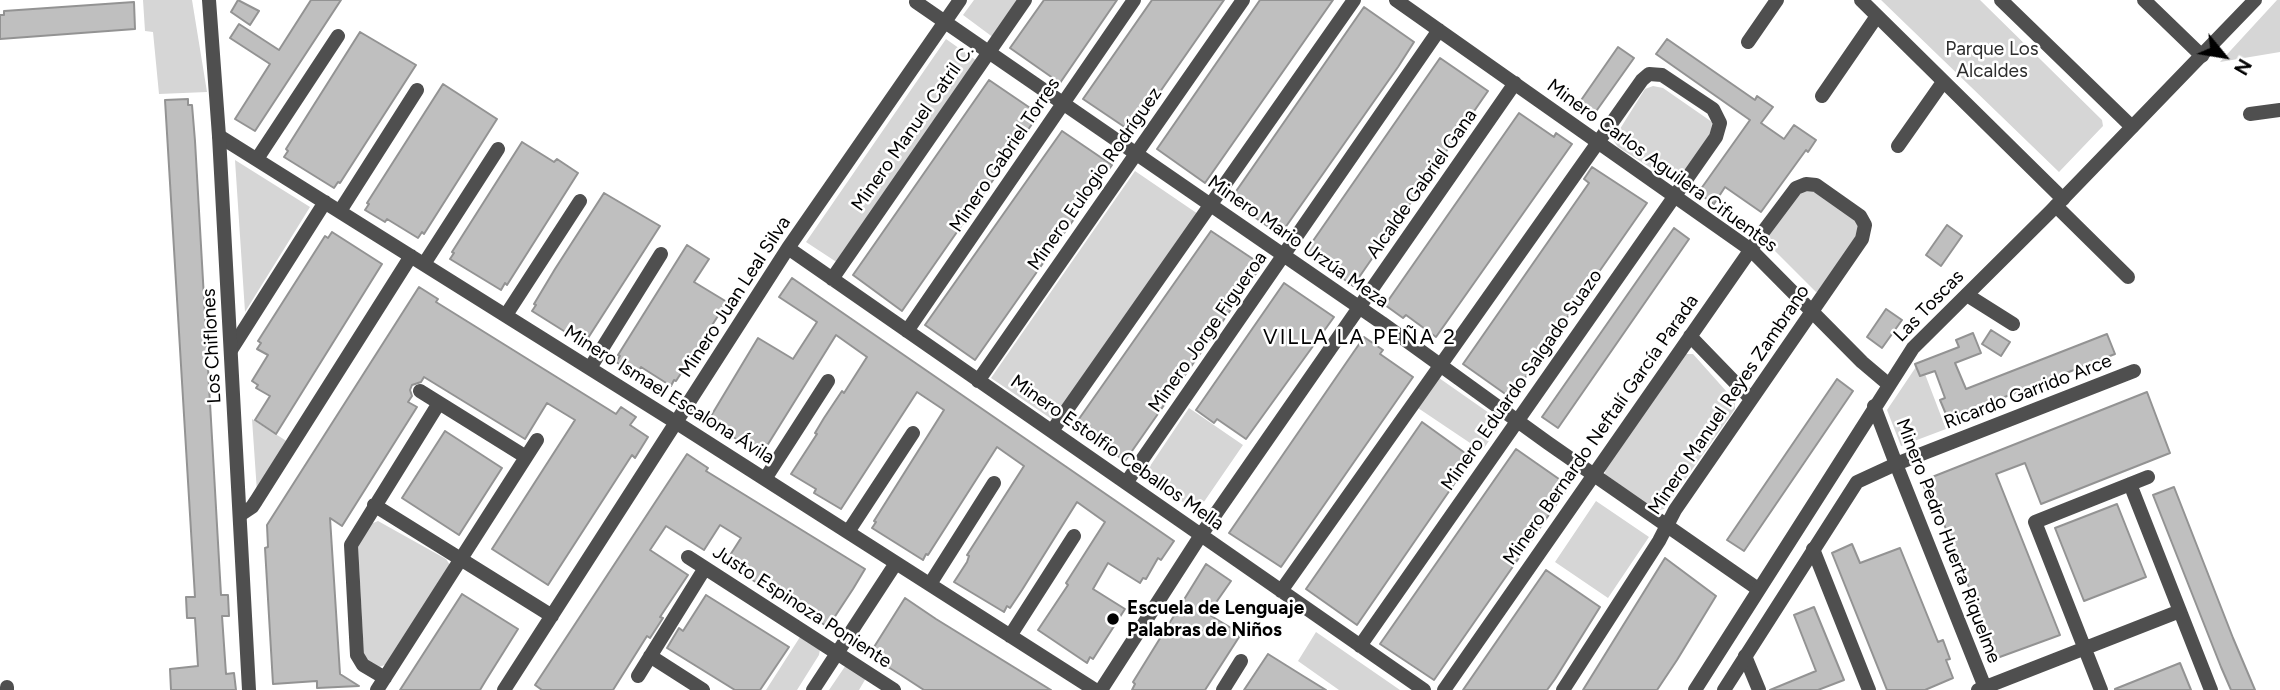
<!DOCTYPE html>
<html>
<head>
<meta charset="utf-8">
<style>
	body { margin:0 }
	#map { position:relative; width:2280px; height:690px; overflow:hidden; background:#fff; font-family:Figtree,sans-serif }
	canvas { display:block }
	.north { position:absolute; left:2189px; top:21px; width:70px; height:70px; -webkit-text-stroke:5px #fff; paint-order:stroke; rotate:120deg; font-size:19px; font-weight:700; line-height:28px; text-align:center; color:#000 }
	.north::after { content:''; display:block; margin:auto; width:24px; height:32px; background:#000; clip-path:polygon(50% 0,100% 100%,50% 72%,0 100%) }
</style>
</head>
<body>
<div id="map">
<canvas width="2280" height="690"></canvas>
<div class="north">N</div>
</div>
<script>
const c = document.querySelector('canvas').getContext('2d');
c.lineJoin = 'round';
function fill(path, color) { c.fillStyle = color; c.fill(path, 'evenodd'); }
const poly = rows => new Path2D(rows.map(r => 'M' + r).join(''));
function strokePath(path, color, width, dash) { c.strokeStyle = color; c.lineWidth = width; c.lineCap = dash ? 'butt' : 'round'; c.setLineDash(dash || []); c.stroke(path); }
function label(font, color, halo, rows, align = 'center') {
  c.font = font + ' Figtree,sans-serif'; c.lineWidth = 5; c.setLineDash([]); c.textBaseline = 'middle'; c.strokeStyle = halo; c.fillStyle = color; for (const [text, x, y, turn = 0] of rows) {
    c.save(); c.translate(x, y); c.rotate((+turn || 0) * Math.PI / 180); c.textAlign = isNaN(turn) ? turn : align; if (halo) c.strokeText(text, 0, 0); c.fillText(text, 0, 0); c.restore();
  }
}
fill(poly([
	[143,0,192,0,207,92,159,94,153,32,145,31],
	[974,0,1020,0,994,38,963,15],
	[1881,0,1980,0,2102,120,2103,126,2059,172],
	[2277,0,2280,0,2280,52,2220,62],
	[946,39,977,61,838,263,806,242],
	[1653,86,1663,88,1712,122,1711,134,1678,179,1670,180,1618,147,1613,140,1645,89],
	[235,160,310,207,245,312],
	[1135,171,1198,214,1053,420,991,378],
	[1813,190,1857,221,1859,232,1819,291,1816,292,1768,244,1766,237,1799,191],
	[1685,354,1693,354,1735,401,1735,409,1664,509,1656,511,1605,474,1606,466],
	[1920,361,1946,429,1901,446,1887,410],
	[1439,378,1502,422,1482,451,1418,408],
	[1189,408,1243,445,1197,512,1144,475],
	[252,419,288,442,257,492],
	[1596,501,1649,537,1608,598,1555,562],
	[378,521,446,559,450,565,387,664,377,668,364,657,358,544,371,524],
	[1316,632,1400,690,1339,690,1298,661],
	[800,637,820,649,819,655,797,690,766,690],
	[846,665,866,678,859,690,829,690]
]), '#d6d6d6');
const building = poly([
	[238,0,259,11,250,25,231,12,238,0],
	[311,0,341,0,255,131,235,119,270,64,230,38,239,24,279,50,311,0],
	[1044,0,1117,0,1060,83,1010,48,1044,0],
	[1152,0,1224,0,1132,132,1083,99,1152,0],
	[1260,0,1333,0,1205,183,1157,149,1260,0],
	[134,2,135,29,0,39,0,15,4,15,4,11,134,2],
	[1364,7,1414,42,1398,67,1280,235,1230,200,1364,7],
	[360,32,416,65,340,183,338,182,334,188,284,157,288,151,286,149,360,32],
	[1667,39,1755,100,1757,96,1773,107,1761,123,1784,139,1794,125,1816,140,1808,152,1806,150,1761,212,1725,187,1714,204,1698,193,1750,120,1656,54,1667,39],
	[1618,47,1634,58,1592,117,1577,106,1618,47],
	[1440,58,1488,91,1353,286,1306,251,1440,58],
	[989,80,1039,114,902,311,853,275,989,80],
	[443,84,497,119,424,234,422,232,418,238,387,219,385,222,365,210,369,204,367,203,443,84],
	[188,99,188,105,192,105,195,141,221,595,228,595,229,616,222,616,226,674,234,673,236,690,171,690,170,669,198,666,195,618,187,618,186,597,195,597,165,100,188,99],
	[1519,113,1554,137,1556,133,1572,144,1436,337,1406,315,1403,318,1385,305,1519,113],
	[1062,131,1112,165,975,360,925,325,1062,131],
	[522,142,554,162,557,159,578,173,507,285,505,283,501,290,450,259,454,253,452,252,522,142],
	[1592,167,1647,203,1511,398,1463,364,1589,183,1584,179,1592,167],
	[604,193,660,226,588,338,586,337,583,343,532,311,536,305,534,304,555,269,604,193],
	[1947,225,1962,236,1941,266,1926,255,1947,225],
	[1674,228,1689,239,1558,428,1542,417,1674,228],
	[1211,231,1262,265,1125,461,1074,426,1211,231],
	[332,232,382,264,276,434,255,420,270,396,256,388,258,385,252,381,268,355,257,349,261,343,258,341,325,236,328,238,332,232],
	[687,245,709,259,694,282,727,302,676,381,674,380,671,386,641,367,636,374,616,362,620,356,618,355,687,245],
	[792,278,1174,541,1161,560,1158,558,1146,579,1143,578,1140,583,1108,563,1093,589,1125,609,1093,659,1090,657,1087,663,1038,630,1068,585,1066,583,1105,522,1077,502,1022,590,1010,608,1007,606,1004,612,954,582,967,562,969,556,967,555,1024,466,997,447,928,555,926,554,923,560,872,528,876,522,874,521,944,410,917,392,841,509,814,493,816,489,791,474,817,434,815,433,824,418,842,391,844,393,867,357,836,335,765,449,763,448,760,454,708,421,758,338,793,359,817,322,779,297,792,278],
	[1284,283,1334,317,1246,439,1217,419,1214,423,1196,410,1284,283],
	[419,287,438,299,436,302,616,414,621,407,636,417,630,425,648,437,635,458,632,455,548,585,492,549,575,420,547,403,525,439,424,377,421,382,412,385,410,390,412,396,408,402,417,407,342,526,330,518,340,674,359,686,317,688,317,681,273,684,265,548,268,547,267,525,419,287],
	[1886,309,1902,320,1882,348,1867,337,1886,309],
	[1991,330,2010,342,2001,356,1982,344,1991,330],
	[1973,333,1981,353,1955,363,1966,389,2107,334,2115,354,1948,419,1940,400,1945,398,1935,371,1920,376,1915,364,1959,347,1956,340,1973,333],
	[1364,337,1383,350,1380,354,1413,377,1281,567,1229,533,1364,337],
	[1837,379,1853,391,1744,551,1727,540,1837,379],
	[2147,392,2170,453,2041,504,2025,463,1996,474,2060,635,1997,658,1934,499,1929,501,1922,481,2147,392],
	[1422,422,1472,458,1357,625,1306,589,1422,422],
	[445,431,502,468,459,535,402,498,445,431],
	[1516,449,1569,486,1434,680,1380,644,1516,449],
	[687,454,708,468,706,471,865,569,853,589,828,627,725,563,741,538,720,525,704,550,666,526,650,550,688,575,660,617,663,618,650,638,647,636,613,690,542,690,535,685,687,454],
	[2174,487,2233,638,2255,690,2231,690,2221,667,2153,495,2174,487],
	[2117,504,2146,577,2084,601,2055,528,2117,504],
	[1852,544,1860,563,1900,548,1938,642,1943,640,1950,659,1946,660,1953,678,1925,690,1887,690,1832,553,1852,544],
	[1665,558,1716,596,1677,660,1657,690,1583,690,1665,558],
	[1206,564,1231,581,1208,614,1241,634,1205,690,1132,690,1135,684,1133,682,1206,564],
	[1546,570,1600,607,1555,679,1547,690,1463,690,1546,570],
	[462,594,518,629,486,680,480,690,400,690,462,594],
	[706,595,789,647,760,690,735,690,667,648,679,628,683,631,706,595],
	[905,598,936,619,1051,690,924,690,904,677,869,655,905,598],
	[1814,607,1844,680,1818,690,1770,690,1816,671,1794,615,1814,607],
	[1268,654,1300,674,1326,690,1244,690,1268,654],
	[2180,663,2191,690,2115,690,2115,689,2180,663]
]);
fill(building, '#bfbfbf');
strokePath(building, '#939393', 2);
strokePath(poly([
	[1396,0,1751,250,1862,362,1888,384],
	[1861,0,2063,199],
	[2001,0,2132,127],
	[2144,0,2202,56],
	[916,2,1382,323,1548,443,1758,589],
	[1748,42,1777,0],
	[1822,96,1877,16],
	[2250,114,2280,110],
	[219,136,677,423,1095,690],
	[1898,146,1943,82],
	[257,159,338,36],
	[2056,206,2128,277],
	[340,211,417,90],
	[788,248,1424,690],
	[424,264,498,149],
	[832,279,1025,0],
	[1967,295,2013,324],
	[506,315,580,201],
	[907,331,1134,0],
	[1690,336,1751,399],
	[231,350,325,202],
	[590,368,661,254],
	[978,381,1243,0],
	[420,391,526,457],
	[1052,431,1354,0],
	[765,479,828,381],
	[1126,483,1439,30],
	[2130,484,2211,690],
	[374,505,552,616],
	[240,515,252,507,256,501,411,256],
	[848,532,913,433],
	[1813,549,1869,690],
	[688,557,894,690],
	[930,584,994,483],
	[1281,591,1642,80,1649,74,1662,75,1713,109,1720,123,1716,137,1360,646],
	[1010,636,1074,536],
	[650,656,703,690],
	[1745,656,1759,690],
	[638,676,705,568],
	[385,678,363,665,357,655,351,545,439,403],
	[7,687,7,690],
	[377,690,537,440],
	[504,690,788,248,960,0],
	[813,690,896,563],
	[1101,690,1201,535,1515,83],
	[1223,690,1241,661],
	[1444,690,1763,232,1796,188,1806,184,1816,185,1860,216,1865,225,1862,239,1675,510,1659,541,1563,690],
	[1978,690,2180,611],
	[1986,690,1896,464,2134,371],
	[2101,690,2035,522,2148,477]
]), '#4f4f4f', 14);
strokePath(poly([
	[209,0,219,136,249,690],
	[1695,690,1913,348,2051,211,2255,0],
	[1724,690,1857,482,1896,464,1874,406]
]), '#4f4f4f', 14);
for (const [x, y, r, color] of [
	[1113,619,7,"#000"]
]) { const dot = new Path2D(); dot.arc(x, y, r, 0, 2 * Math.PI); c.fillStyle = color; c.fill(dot); strokePath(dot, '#fff', 2.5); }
label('19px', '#2d2d2d', '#fff', [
	["Parque Los",1992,49],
	["Alcaldes",1992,71]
]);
label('19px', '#000', '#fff', [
	["Minero Manuel Catril C.",913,128,-55],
	["Minero Gabriel Torres",1005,155,-56],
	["Minero Carlos Aguilera Cifuentes",1662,166,36],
	["Minero Eulogio Rodríguez",1095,179,-55],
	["Alcalde Gabriel Gana",1422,184,-55],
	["Minero Mario Urzúa Meza",1298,242,35],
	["Minero Juan Leal Silva",735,297,-57],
	["Las Toscas",1929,306,-46],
	["Minero Jorge Figueroa",1208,332,-55],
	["Los Chiflones",212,346,-93],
	["Minero Eduardo Salgado Suazo",1522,380,-55],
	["Ricardo Garrido Arce",2028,392,-21],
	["Minero Ismael Escalona Ávila",669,395,32],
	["Minero Manuel Reyes Zambrano",1729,400,-56],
	["Minero Bernardo Neftalí García Parada",1601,430,-55],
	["Minero Estolfio Ceballos Mella",1117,453,35],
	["Minero Pedro Huerta Riquelme",1948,541,69],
	["Justo Espinoza Poniente",802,607,33]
]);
label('bold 19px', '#000', '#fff', [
	["Escuela de Lenguaje",1127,608],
	["Palabras de Niños",1127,630]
], 'left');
c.letterSpacing = '2px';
label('21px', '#000', '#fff', [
	["VILLA LA PEÑA 2",1360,338]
]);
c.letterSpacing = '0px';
</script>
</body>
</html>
